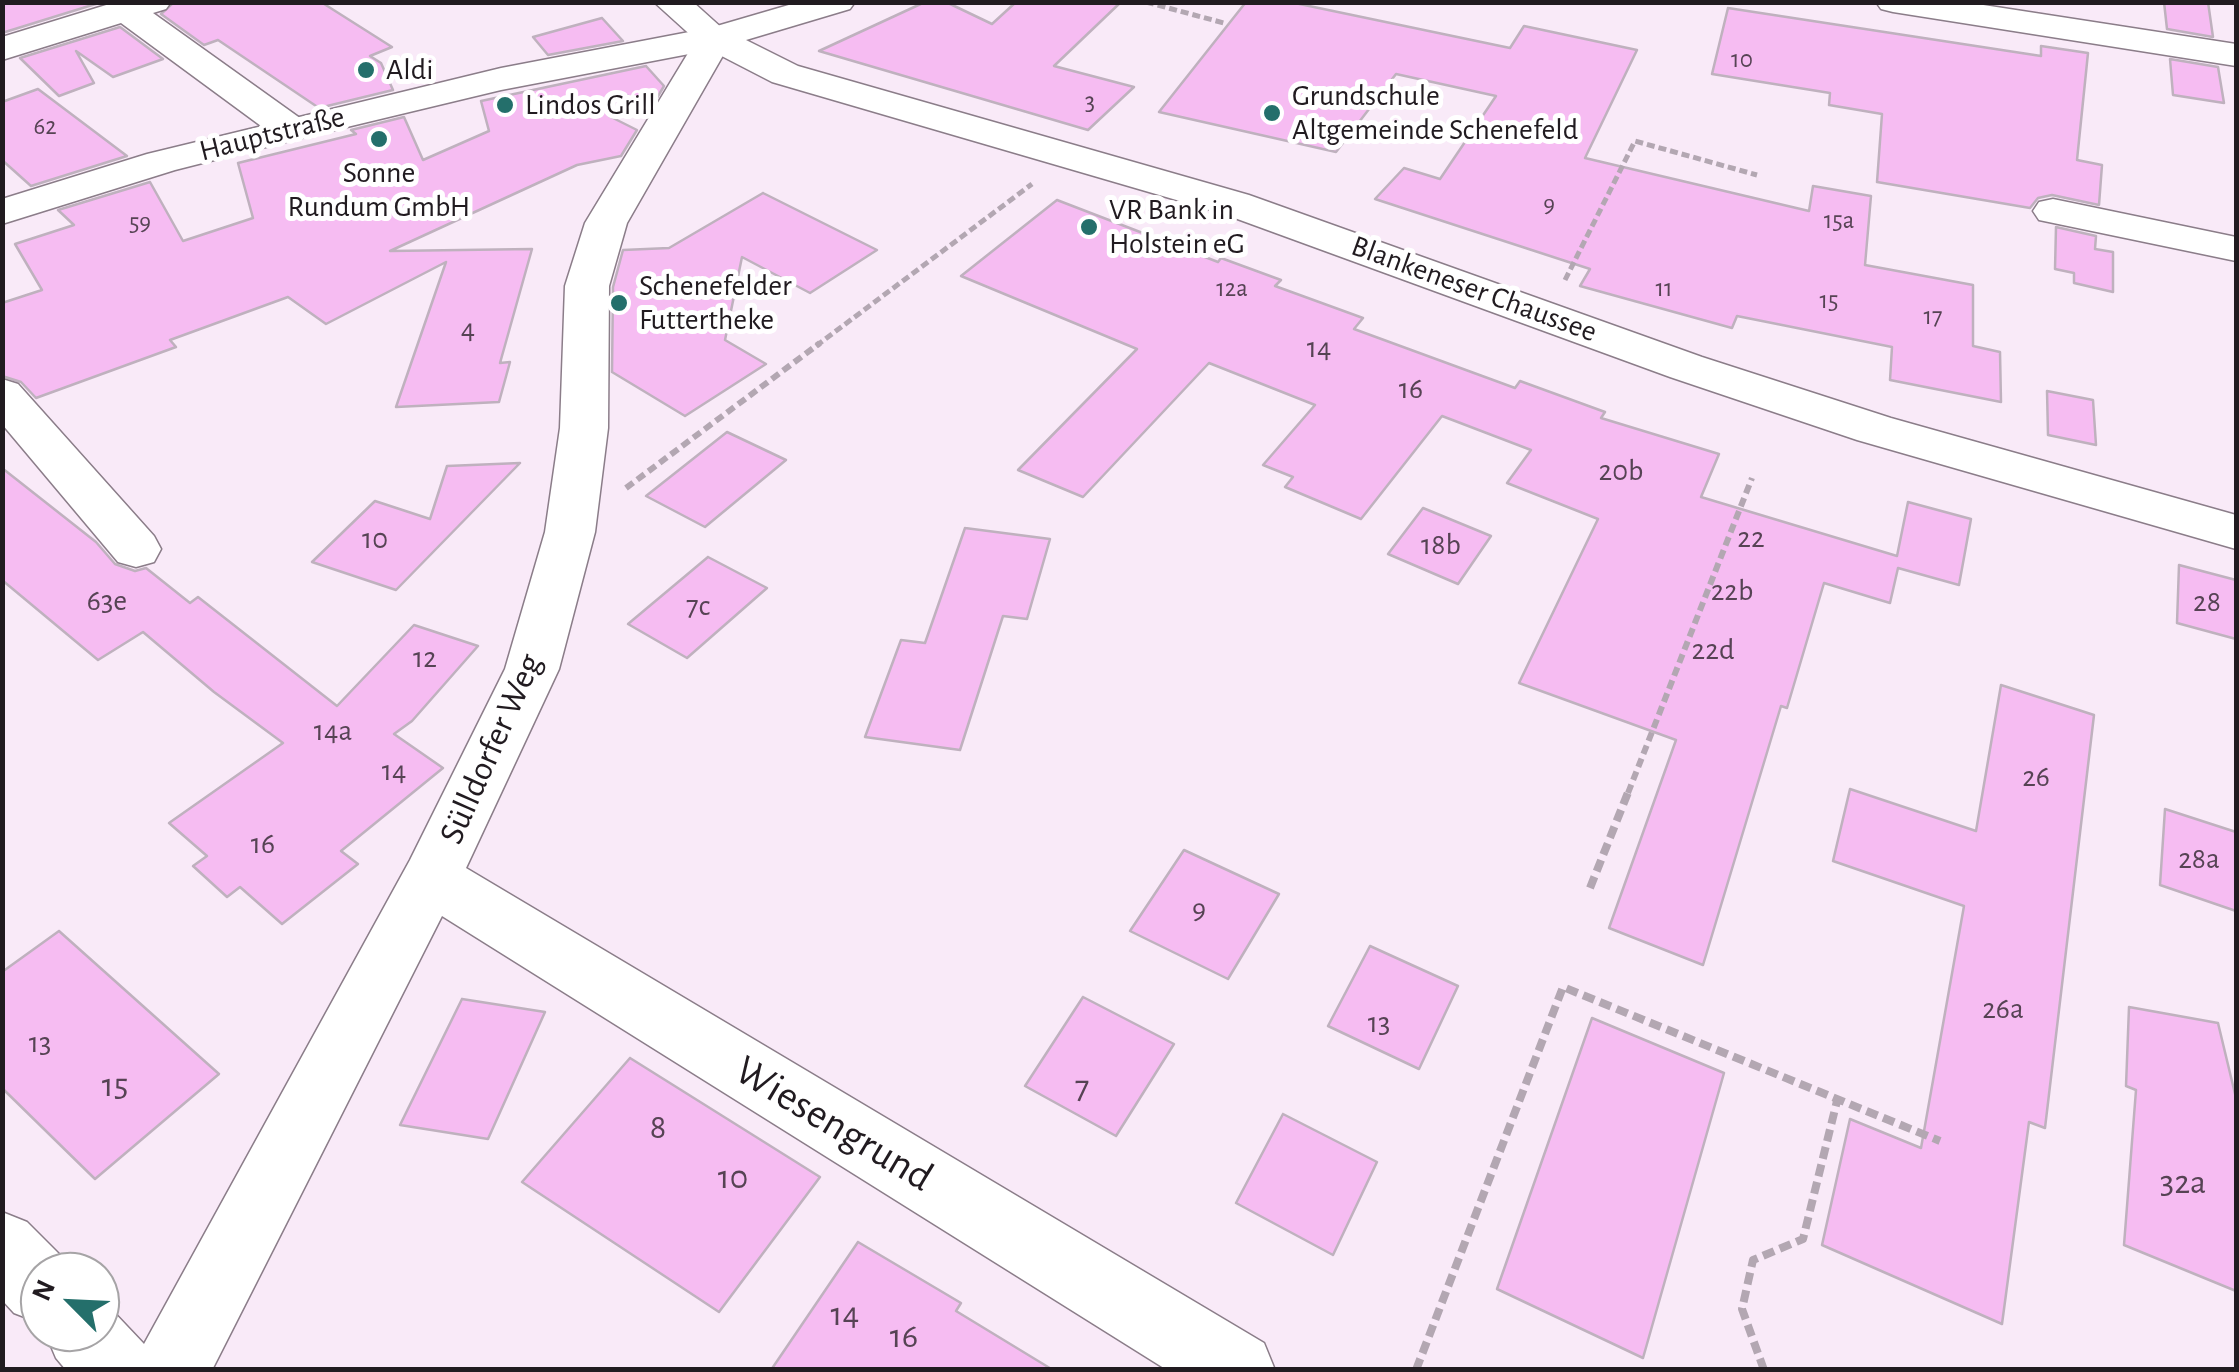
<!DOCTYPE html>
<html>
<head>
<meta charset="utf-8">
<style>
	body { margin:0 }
	#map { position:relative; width:2239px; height:1372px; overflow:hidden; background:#f9eaf8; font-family:"Alegreya Sans",sans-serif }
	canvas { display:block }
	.frame { position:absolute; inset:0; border:5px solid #211b20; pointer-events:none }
	.north { position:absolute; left:20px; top:1252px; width:100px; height:100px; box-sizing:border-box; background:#fff; border:2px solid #a6a4a6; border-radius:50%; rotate:294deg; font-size:28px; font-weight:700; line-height:40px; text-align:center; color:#211b20 }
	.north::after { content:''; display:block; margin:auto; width:35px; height:45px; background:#246f6b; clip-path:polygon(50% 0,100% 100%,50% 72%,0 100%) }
</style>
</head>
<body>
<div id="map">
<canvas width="2239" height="1372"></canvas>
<div class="frame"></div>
<div class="north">N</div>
</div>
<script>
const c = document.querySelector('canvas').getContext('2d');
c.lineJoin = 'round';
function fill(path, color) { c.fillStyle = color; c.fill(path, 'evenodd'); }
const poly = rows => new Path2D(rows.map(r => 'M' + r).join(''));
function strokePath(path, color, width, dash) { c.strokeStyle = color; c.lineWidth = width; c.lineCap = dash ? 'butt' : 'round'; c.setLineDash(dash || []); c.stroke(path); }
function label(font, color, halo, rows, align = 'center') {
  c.font = font + ' "Alegreya Sans",sans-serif'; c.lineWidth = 10; c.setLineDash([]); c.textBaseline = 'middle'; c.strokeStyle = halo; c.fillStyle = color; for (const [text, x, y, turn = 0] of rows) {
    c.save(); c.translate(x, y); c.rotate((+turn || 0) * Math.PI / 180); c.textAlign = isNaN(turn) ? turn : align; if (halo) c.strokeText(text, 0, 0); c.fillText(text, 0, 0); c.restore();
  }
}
const building = poly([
	[2,2,102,2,2,33,2,2],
	[174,2,321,2,392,47,370,56,381,63,393,90,319,108,218,40,204,45,161,14,174,2],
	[925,2,946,2,992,24,1016,2,1121,2,1054,66,1134,87,1088,130,819,51,925,2],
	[1246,2,1290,2,1510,48,1524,26,1637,50,1585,158,1809,211,1813,186,1871,196,1865,265,1973,285,1973,346,2000,352,2001,402,1890,380,1892,347,1737,316,1732,328,1580,286,1590,269,1375,199,1404,168,1440,179,1496,96,1396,74,1336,152,1159,112,1246,2],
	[2164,2,2208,2,2213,37,2167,29,2164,2],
	[1728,8,2041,56,2041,46,2088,53,2077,160,2102,165,2099,205,2052,195,2038,198,2030,208,1877,182,1882,114,1829,105,1830,93,1712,74,1728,8],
	[602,18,623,41,548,55,533,37,602,18],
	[120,27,163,59,113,77,76,51,94,83,59,96,20,58,120,27],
	[2170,59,2218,67,2224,103,2173,95,2170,59],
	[646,66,664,86,654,103,617,93,609,116,637,130,621,156,577,165,390,251,532,249,500,363,510,362,499,402,396,407,446,262,326,324,288,297,170,340,176,347,36,398,21,382,2,376,2,303,42,290,15,244,74,225,58,210,150,182,183,241,253,218,238,163,356,134,351,130,404,117,423,160,489,131,481,101,646,66],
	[38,89,127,156,31,186,2,160,2,102,38,89],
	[763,193,877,250,810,293,742,257,725,340,766,364,685,416,612,372,613,287,623,250,669,248,763,193],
	[1057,200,1218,262,1221,258,1281,280,1275,286,1363,318,1354,329,1515,388,1520,381,1605,412,1601,418,1719,454,1701,497,1897,556,1908,502,1971,519,1959,585,1898,568,1890,603,1824,583,1787,708,1781,706,1703,965,1609,928,1676,740,1519,683,1598,519,1507,483,1531,450,1442,416,1361,519,1285,487,1293,477,1263,465,1315,405,1209,363,1083,497,1018,470,1137,349,961,276,1057,200],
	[2056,227,2096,236,2095,249,2113,252,2113,292,2074,283,2074,273,2055,269,2056,227],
	[2047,391,2093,400,2096,445,2048,435,2047,391],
	[727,432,786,460,705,527,646,496,727,432],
	[520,463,396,590,312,562,375,501,430,519,447,466,520,463],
	[2,468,96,542,115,564,135,571,146,568,190,603,198,597,337,706,414,625,478,646,412,721,394,734,443,768,341,851,358,864,282,924,240,887,227,897,193,866,207,856,169,823,283,743,214,692,143,632,98,660,2,580,2,468],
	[1423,508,1491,536,1458,584,1388,554,1423,508],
	[965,528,1050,539,1027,619,1003,616,960,750,865,737,901,640,925,643,965,528],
	[708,557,767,588,687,658,628,624,708,557],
	[2179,565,2236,580,2236,639,2177,623,2179,565],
	[2001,685,2094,715,2045,1128,2029,1122,2002,1324,1822,1245,1850,1119,1921,1148,1964,906,1833,861,1850,789,1976,831,2001,685],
	[2165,809,2236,832,2236,911,2160,885,2165,809],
	[1184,850,1279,894,1228,979,1130,931,1184,850],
	[59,931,219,1074,95,1179,2,1088,2,972,59,931],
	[1370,946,1458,986,1419,1069,1328,1026,1370,946],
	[1083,997,1174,1044,1116,1136,1025,1086,1083,997],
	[462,999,545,1012,488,1139,400,1125,462,999],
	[2129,1007,2218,1023,2236,1098,2236,1291,2124,1245,2136,1090,2126,1086,2129,1007],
	[1592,1018,1724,1073,1643,1358,1497,1289,1592,1018],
	[630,1058,820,1177,719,1312,522,1182,630,1058],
	[1283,1114,1377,1162,1333,1255,1236,1203,1283,1114],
	[858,1242,961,1303,956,1311,1053,1370,771,1370,858,1242]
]);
fill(building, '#f6bcf2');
strokePath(building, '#bfb1be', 2.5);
const minor = poly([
	[116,2,171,2,166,9,153,13,304,121,309,129,304,137,290,141,276,137,121,23,2,60,2,37,116,2],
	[654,2,693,2,733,38,627,223,609,286,608,428,595,532,559,669,466,868,1264,1343,1275,1370,1167,1370,442,916,212,1370,66,1370,56,1358,45,1332,100,1332,100,1302,108,1306,144,1344,410,860,505,669,545,532,560,428,565,286,585,223,696,40,654,2],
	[1876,2,1964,2,2236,44,2236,66,1893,12,1881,9,1876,2],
	[2053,199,2236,237,2236,261,2039,220,2033,211,2039,202,2053,199],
	[2,379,18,384,154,536,161,549,154,562,136,567,118,562,2,424,2,379],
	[2,1212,27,1222,66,1261,70,1272,40,1272,40,1323,14,1313,2,1300,2,1212]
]);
const major = poly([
	[799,2,855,2,850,9,746,40,798,66,1249,195,1702,357,1891,418,2236,515,2236,549,1857,440,1670,377,1221,213,772,82,710,50,501,90,297,139,175,170,2,224,2,199,147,154,501,68,710,28,799,2]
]);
strokePath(minor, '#8b7d89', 3);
strokePath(major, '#8b7d89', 3);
strokePath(poly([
	[1146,2,1224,23],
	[1565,280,1635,141,1757,175],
	[816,346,1032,184]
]), '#b3a7b2', 5, [8, 4]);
strokePath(poly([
	[626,488,820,343],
	[1628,793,1752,478]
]), '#b3a7b2', 6, [9, 5]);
strokePath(poly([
	[1590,888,1629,790],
	[1416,1370,1563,987,1940,1141],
	[1764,1370,1742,1309,1753,1260,1803,1239,1837,1101]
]), '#b3a7b2', 8, [12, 6]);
fill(minor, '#fff');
fill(major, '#fff');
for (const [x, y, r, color] of [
	[366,70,10,"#246f6b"],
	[505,105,10,"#246f6b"],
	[1272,113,10,"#246f6b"],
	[379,139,10,"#246f6b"],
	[1089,227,10,"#246f6b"],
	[619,303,10,"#246f6b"]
]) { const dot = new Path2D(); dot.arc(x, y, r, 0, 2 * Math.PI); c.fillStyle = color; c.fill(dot); strokePath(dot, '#fff', 4); }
label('25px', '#564354', null, [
	["10",1742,59],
	["3",1090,102],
	["62",45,126],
	["9",1549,204],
	["15a",1839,220],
	["59",140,222],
	["12a",1232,288],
	["11",1664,288],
	["15",1829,300],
	["17",1933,316]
]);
label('30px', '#211b20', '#fff', [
	["Aldi",386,70],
	["Grundschule",1292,96],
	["Altgemeinde Schenefeld",1292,130],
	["Lindos Grill",525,105],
	["Sonne",379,173,"center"],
	["Rundum GmbH",379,207,"center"],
	["VR Bank in",1109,210],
	["Holstein eG",1109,244],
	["Schenefelder",639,286],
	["Futtertheke",639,320]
], 'left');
label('30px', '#211b20', '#fff', [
	["Hauptstraße",272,134,-14],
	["Blankeneser Chaussee",1474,289,20]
]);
label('30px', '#564354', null, [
	["4",468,329],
	["14",1319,348],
	["16",1411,389],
	["20b",1621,471],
	["22",1751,538],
	["10",375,539],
	["18b",1441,545],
	["22b",1732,591],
	["63e",107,601],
	["28",2207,602],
	["7c",698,606],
	["22d",1713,650],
	["12",425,658],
	["14a",333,731],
	["14",394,771],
	["26",2036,777],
	["16",263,844],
	["28a",2199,859],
	["9",1199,910],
	["26a",2003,1009],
	["13",1379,1023],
	["13",40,1043]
]);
label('35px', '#211b20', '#fff', [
	["Sülldorfer Weg",491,749,-66]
]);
label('35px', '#564354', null, [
	["15",115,1085],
	["7",1082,1087],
	["8",658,1127],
	["10",733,1177],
	["32a",2183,1182],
	["14",845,1314],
	["16",904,1336]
]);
label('42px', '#211b20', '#fff', [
	["Wiesengrund",834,1124,31]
]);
</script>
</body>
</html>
